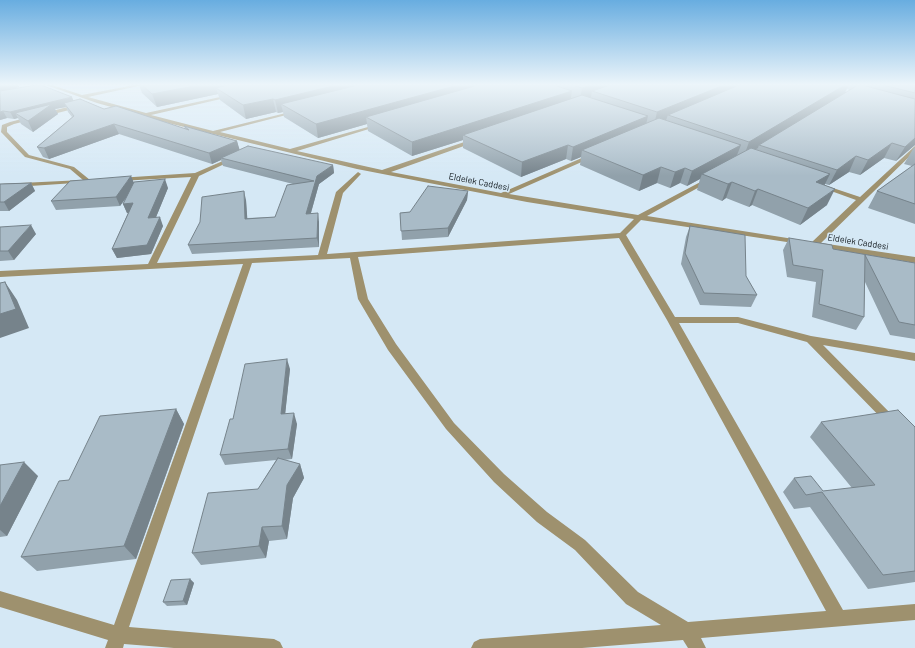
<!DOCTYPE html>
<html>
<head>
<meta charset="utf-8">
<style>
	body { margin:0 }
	canvas { display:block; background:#d5e8f5 }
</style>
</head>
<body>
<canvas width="915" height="648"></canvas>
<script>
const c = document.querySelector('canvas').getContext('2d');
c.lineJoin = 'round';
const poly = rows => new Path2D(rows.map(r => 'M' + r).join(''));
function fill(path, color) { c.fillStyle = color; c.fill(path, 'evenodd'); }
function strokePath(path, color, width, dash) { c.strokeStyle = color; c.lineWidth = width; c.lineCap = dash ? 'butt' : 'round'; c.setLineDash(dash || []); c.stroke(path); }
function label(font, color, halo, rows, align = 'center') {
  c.font = font + ' Barlow,sans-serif'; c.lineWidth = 3.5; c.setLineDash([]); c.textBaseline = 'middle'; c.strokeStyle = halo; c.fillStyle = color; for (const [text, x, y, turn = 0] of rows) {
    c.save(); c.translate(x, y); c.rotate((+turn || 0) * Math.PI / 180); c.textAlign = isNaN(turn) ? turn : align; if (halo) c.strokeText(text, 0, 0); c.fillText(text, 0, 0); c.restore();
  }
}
fill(poly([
	[46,85,52,85,82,95,134,85,143,85,88,97,146,113,234,94,234,96,151,115,213,131,298,110,298,112,220,132,290,149,382,123,382,125,297,151,382,170,476,138,479,140,478,141,391,172,501,193,591,154,594,156,593,157,509,194,638,215,708,178,712,178,712,180,647,216,800,240,804,242,800,244,641,220,626,235,675,317,738,317,811,336,915,353,915,361,823,345,897,420,899,423,897,426,893,428,889,426,807,342,738,323,679,323,843,610,915,604,915,620,701,638,706,648,688,648,683,640,582,648,471,648,474,642,480,639,661,625,626,604,575,550,537,522,494,482,446,429,388,350,358,299,350,258,252,263,129,627,274,639,280,642,283,648,174,648,124,644,123,648,105,648,108,640,0,607,0,591,114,625,243,264,0,277,0,271,148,264,191,177,120,181,118,180,118,178,195,173,232,157,237,158,199,176,157,263,318,255,336,192,358,172,361,174,360,175,343,193,327,254,620,233,634,219,527,202,357,169,172,124,97,103,46,85],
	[619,238,667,320,826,611,688,622,638,592,585,540,547,512,504,474,454,423,396,344,368,299,358,257,619,238],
	[79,104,82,106,81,107,14,124,7,127,7,132,29,155,74,167,90,180,90,182,0,188,0,184,83,180,70,169,25,157,1,132,2,125,10,122,79,104],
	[915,146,915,151,821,243,915,257,915,263,812,246,812,242,856,200,820,187,820,185,824,185,860,197,915,146]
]), '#9e916e');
fill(poly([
	[0,85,19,87,13,89,73,101,104,109,185,129,184,126,237,141,239,150,333,165,334,173,319,184,311,213,319,222,319,247,192,254,188,245,246,200,247,218,275,217,293,184,223,166,221,160,212,164,119,134,49,159,43,157,37,147,72,117,68,112,66,107,55,109,58,114,33,132,21,124,18,118,14,119,7,118,0,120],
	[139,85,915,85,915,145,896,161,884,158,860,175,849,172,829,185,825,184,824,185,827,205,800,225,752,205,749,207,726,198,722,201,697,190,700,179,687,186,680,183,670,188,657,183,639,191,580,165,581,157,571,161,566,159,521,177,463,148,463,140,412,156,368,131,367,124,318,138,284,117,283,112,278,113,276,112,246,119,220,100,218,94,157,107,142,93],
	[847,89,850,90,845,93],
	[915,147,915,224,868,208,877,191,912,166,904,164,913,149],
	[134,182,168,188,156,217,163,226,151,254,117,258,112,249,128,213,127,213,123,204,127,197,120,206,56,210,51,201],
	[31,183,35,191,9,211,0,211,0,184],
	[468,191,467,200,448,237,402,240,400,213,410,212],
	[690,226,746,276,757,295,751,307,700,305,681,264,686,237],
	[0,227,36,234,14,260,0,261],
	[789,238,833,249,915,263,915,339,890,335,865,282,864,317,856,330,812,317,816,282,787,277,783,250],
	[290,369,285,414,297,424,292,459,283,460,300,464,304,478,293,498,287,539,269,541,266,558,201,565,192,553,258,489,276,460,225,465,220,455,233,419],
	[176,409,184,424,136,559,37,571,21,557],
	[821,422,915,427,915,582,868,589,810,507,794,509,783,492,794,478,823,491,852,488,810,437],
	[0,465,38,476,7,536,0,537],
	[190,579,194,583,187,605,167,606,163,602]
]), '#91a1ab');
fill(poly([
	[0,85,18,85,19,87,0,91],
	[199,85,262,85,216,88,218,94,157,107,152,94],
	[337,85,388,85,281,104,283,112,278,113,275,100],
	[458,85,501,85,366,117,367,124,318,138,316,124],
	[591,85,627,85,592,91,591,97,580,100,582,88],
	[724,85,749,85,668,115,666,120,654,125,657,112],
	[845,85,849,85,844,94,759,145,758,148,744,156,749,142],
	[572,91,570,104,463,135,463,140,412,156,412,142],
	[72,97,75,104,64,103,66,107,55,109,58,114,33,132,28,121,15,113,18,118,14,119,10,112],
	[273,99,276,112,246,119,243,105],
	[3,111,7,118,0,120,0,112],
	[648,116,645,129,582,150,581,157,571,161,573,147],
	[114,124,119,134,49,159,44,148],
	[915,138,915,145,896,161,905,147],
	[237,141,240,151,221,158,221,160,212,164,209,153],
	[892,143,884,158,860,175,868,160],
	[568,145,566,159,521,177,522,162],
	[741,145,735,160,702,174,700,179,687,186,692,171],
	[856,156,849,172,829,185,837,170],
	[333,165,334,173,319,184,308,223,306,214,317,176],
	[661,167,657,183,639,191,643,175],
	[685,168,680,183,670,188,675,172],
	[830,174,822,190,816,182],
	[131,176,135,185,120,206,116,197],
	[165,179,168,188,152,227,148,218],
	[732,182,726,198,722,201,728,184],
	[31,183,35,191,9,211,4,202],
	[758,189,752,205,749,207,755,191],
	[835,189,827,205,800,225,808,208],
	[244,191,246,200,248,228,245,219],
	[468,191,467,200,448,237,448,228],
	[133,203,137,212,127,213,123,204],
	[318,213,319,222,319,247,317,238],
	[160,217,163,226,151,254,117,258,112,249],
	[31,225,36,234,14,260,8,251],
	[5,282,17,300,29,328,0,338,0,314],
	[287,359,290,369,284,425,281,414],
	[176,409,184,424,136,559,124,546],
	[294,413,297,424,292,459,288,449],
	[24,462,38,476,7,536,0,530,0,506],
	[300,464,304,478,293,498,287,539,282,526,287,485],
	[262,527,269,541,266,558,259,546],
	[190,579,194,583,187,605,183,601]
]), '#76838b');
const building = poly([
	[36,85,41,85,72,97,10,112,3,111,0,112,0,91,36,85],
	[142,85,199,85,152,94,142,85],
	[228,85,337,85,275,100,273,99,243,105,216,88,228,85],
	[358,85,458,85,316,124,281,104,358,85],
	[478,85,554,85,572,91,412,142,366,117,478,85],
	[573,85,591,85,582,88,573,85],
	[610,85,724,85,657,112,592,91,610,85],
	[739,85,845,85,749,142,668,115,739,85],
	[858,85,862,85,915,99,915,138,905,147,892,143,868,160,856,156,837,170,759,145,858,85],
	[883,85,915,85,915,93,883,85],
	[582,95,648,116,573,147,568,145,522,162,463,135,582,95],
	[80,99,104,109,116,106,189,130,184,126,237,141,209,153,114,124,44,148,37,147,74,116,64,103,80,99],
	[52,104,28,121,15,113,52,104],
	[659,118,741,145,692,171,685,168,675,172,661,167,643,175,582,150,659,118],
	[248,146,333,165,317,176,306,214,318,213,317,238,188,245,200,222,202,197,244,191,245,219,275,217,287,185,314,181,221,158,248,146],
	[751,148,830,174,816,182,835,189,808,208,758,189,755,191,732,182,728,184,702,174,751,148],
	[915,164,915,204,877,191,915,164],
	[131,176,116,197,51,201,70,181,131,176],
	[165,179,148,218,160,217,147,245,112,249,133,203,123,204,134,182,165,179],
	[31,183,4,202,0,202,0,184,31,183],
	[428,186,468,191,448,228,401,231,400,213,410,212,428,186],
	[31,225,8,251,0,251,0,227,31,225],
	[690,226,745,235,746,276,757,295,704,293,685,253,690,226],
	[789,238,832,245,833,249,915,263,915,325,899,322,865,255,864,317,819,304,823,270,793,265,789,238],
	[5,282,16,309,0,314,0,283,5,282],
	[287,359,281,414,294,413,288,449,220,455,230,419,233,419,245,364,287,359],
	[176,409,124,546,21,557,59,481,69,480,100,416,176,409],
	[898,410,915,427,915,571,883,575,822,492,806,495,794,478,811,476,823,491,875,485,821,422,898,410],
	[278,458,300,464,287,485,282,526,262,527,259,546,192,553,208,493,258,489,278,458],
	[24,462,0,506,0,465,24,462],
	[190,579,183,601,163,602,171,580,190,579]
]);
fill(building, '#a9bbc7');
strokePath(building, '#76838b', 1);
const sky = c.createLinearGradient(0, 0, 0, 176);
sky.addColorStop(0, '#68ade0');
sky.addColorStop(0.48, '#ecf5fa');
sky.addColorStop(1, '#ecf5fa00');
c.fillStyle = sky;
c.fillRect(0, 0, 915, 176);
label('9px', '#12191e', '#d5e8f5', [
	["Eldelek Caddesi",479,182,11],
	["Eldelek Caddesi",858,242,9]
]);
</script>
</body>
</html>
